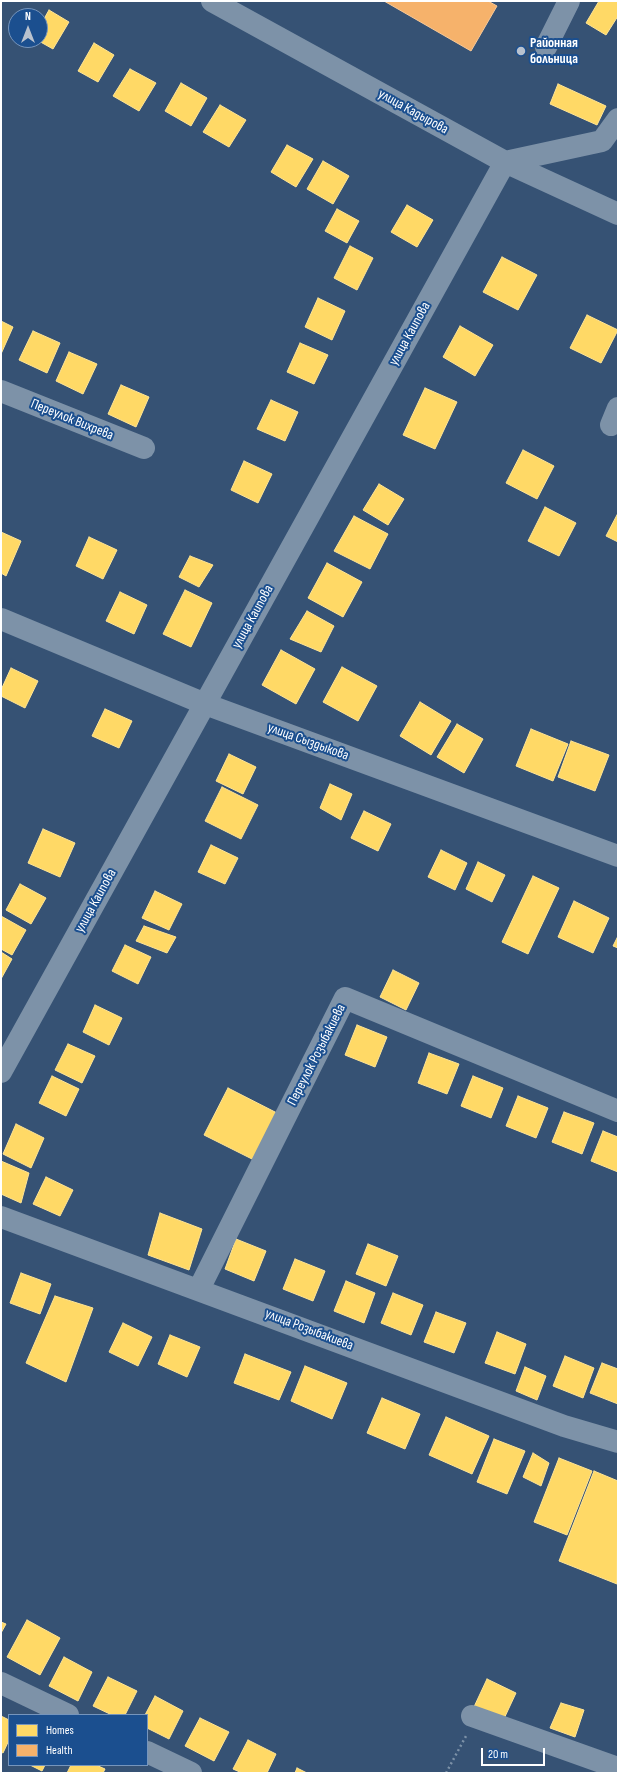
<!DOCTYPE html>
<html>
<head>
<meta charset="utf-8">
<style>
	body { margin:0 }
	#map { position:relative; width:619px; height:1774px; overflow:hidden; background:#365274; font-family:"Sofia Sans Condensed",sans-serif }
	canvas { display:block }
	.frame { position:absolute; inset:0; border:2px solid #fff; pointer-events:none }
	.legend { position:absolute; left:8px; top:1714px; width:140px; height:52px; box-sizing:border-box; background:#1b4f8f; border:1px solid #7695bc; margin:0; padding:5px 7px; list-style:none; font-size:12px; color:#fff }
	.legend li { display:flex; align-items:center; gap:8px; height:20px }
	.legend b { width:20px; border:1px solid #7695bc }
	.north { position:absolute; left:8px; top:8px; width:40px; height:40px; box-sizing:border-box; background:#1b4f8f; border:1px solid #7695bc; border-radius:50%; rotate:0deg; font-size:11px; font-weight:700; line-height:16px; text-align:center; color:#fff }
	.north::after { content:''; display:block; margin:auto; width:14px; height:18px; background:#b9c2ce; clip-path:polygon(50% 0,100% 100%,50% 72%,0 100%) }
	.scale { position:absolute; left:481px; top:1748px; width:64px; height:18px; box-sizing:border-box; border:2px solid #fff; border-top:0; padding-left:5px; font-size:12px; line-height:14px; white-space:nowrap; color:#fff; -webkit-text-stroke:3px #1b4f8f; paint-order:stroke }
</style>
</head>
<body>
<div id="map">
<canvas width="619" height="1774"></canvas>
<div class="frame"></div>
<ul class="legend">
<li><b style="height:11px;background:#ffd966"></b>Homes</li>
<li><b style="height:11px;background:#f6b26b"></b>Health</li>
</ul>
<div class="north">N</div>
<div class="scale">20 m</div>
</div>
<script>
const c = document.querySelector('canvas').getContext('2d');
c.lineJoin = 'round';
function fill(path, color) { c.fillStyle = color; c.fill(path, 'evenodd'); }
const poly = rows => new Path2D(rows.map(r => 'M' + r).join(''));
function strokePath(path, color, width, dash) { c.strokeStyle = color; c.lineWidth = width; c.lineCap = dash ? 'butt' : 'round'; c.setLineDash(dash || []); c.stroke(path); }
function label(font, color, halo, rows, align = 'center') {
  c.font = font + ' "Sofia Sans Condensed",sans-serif'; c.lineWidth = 4; c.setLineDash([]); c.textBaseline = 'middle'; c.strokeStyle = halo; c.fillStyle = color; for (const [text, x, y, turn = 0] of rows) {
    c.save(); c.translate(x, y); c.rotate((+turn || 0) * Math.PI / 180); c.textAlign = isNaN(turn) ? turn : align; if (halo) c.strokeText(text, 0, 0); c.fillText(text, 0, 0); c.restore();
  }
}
const homes = poly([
	[599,1,618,1,618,16,606,35,586,23,599,1],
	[49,10,69,22,53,49,37,40,40,40,40,26,49,10],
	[94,43,114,55,98,82,78,71,94,43],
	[130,69,156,83,139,111,113,96,130,69],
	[181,83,207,98,191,126,165,111,181,83],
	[558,84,606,106,597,125,550,104,558,84],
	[220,105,246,120,229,147,203,132,220,105],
	[287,145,313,159,296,187,271,172,287,145],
	[323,161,349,176,333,204,307,189,323,161],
	[407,205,433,220,417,247,391,232,407,205],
	[337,209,359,221,347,243,325,231,337,209],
	[350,246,373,258,357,290,334,278,350,246],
	[502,257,537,275,518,310,483,292,502,257],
	[318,298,345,311,332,340,305,327,318,298],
	[587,315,618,330,601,363,570,348,587,315],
	[1,321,13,327,1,354,1,321],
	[460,326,493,345,475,376,443,357,460,326],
	[33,331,60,343,47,373,19,360,33,331],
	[300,343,328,355,314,384,287,372,300,343],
	[69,352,97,364,83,394,56,381,69,352],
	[121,385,149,397,136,427,108,414,121,385],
	[425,388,457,402,435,449,403,435,425,388],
	[271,400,298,412,285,441,257,429,271,400],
	[523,450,554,466,537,499,506,483,523,450],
	[244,461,272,474,258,503,231,490,244,461],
	[379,484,404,499,388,525,363,510,379,484],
	[545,507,576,523,559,556,528,541,545,507],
	[618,513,618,542,606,536,618,513],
	[354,516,388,534,370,569,334,551,354,516],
	[1,532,21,541,6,576,1,573,1,532],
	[89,537,117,550,103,579,76,566,89,537],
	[190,556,213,565,199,587,179,577,190,556],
	[327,563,362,582,343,617,308,598,327,563],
	[185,590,212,603,191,647,163,634,185,590],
	[120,592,147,605,134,634,106,621,120,592],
	[307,611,334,626,321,652,290,639,307,611],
	[281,650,315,669,296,704,262,685,281,650],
	[342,667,377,686,358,721,323,702,342,667],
	[11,668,38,681,25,708,1,696,1,690,11,668],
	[420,702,451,721,431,755,400,736,420,702],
	[105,709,132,721,119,748,92,736,105,709],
	[457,724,483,739,464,773,437,757,457,724],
	[531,729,568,744,553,781,516,766,531,729],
	[571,741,609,755,595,791,558,777,571,741],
	[229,754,256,767,243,794,216,781,229,754],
	[330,784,352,794,341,820,320,808,330,784],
	[222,787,258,805,241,839,205,821,222,787],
	[364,811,391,824,378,851,351,838,364,811],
	[43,829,75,843,60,877,28,863,43,829],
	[211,845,238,858,225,884,198,872,211,845],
	[441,850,467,863,455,890,428,877,441,850],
	[478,862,505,875,492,902,466,889,478,862],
	[533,876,559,888,528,954,502,942,533,876],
	[20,884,46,898,31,924,6,910,20,884],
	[155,891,182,904,169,930,142,918,155,891],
	[574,901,609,918,593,953,558,937,574,901],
	[1,916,26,930,12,955,1,949,1,916],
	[144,926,176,937,167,953,136,941,144,926],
	[618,936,618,948,613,946,618,936],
	[125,945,151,957,138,984,112,971,125,945],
	[1,952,12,959,1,979,1,952],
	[393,970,419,983,406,1010,380,997,393,970],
	[95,1005,122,1018,109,1045,83,1032,95,1005],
	[357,1025,387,1037,375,1067,345,1055,357,1025],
	[68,1044,95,1056,82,1083,55,1070,68,1044],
	[429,1053,459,1064,447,1094,418,1083,429,1053],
	[52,1076,79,1089,66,1116,39,1103,52,1076],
	[473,1076,503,1088,491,1118,461,1106,473,1076],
	[228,1088,277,1113,254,1160,204,1135,228,1088],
	[518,1096,548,1108,536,1138,506,1126,518,1096],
	[564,1112,594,1123,582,1154,552,1142,564,1112],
	[16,1124,44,1138,31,1168,3,1154,16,1124],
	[603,1131,618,1137,618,1172,591,1161,603,1131],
	[1,1161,29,1173,21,1203,1,1194,1,1161],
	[46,1177,73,1190,60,1216,33,1204,46,1177],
	[160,1213,202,1229,189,1270,148,1255,160,1213],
	[236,1239,266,1251,254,1281,225,1269,236,1239],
	[368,1244,398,1256,386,1286,356,1274,368,1244],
	[295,1259,325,1271,313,1301,283,1289,295,1259],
	[21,1273,51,1284,40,1314,10,1303,21,1273],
	[346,1281,375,1293,364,1323,334,1311,346,1281],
	[393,1293,423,1305,411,1335,381,1323,393,1293],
	[55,1296,93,1308,66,1382,26,1363,55,1296],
	[436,1312,466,1323,454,1353,424,1342,436,1312],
	[123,1323,152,1337,138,1366,109,1352,123,1323],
	[497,1332,526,1344,515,1374,485,1363,497,1332],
	[170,1335,200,1347,187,1377,158,1364,170,1335],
	[245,1354,291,1372,279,1400,234,1383,245,1354],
	[565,1356,594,1368,583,1398,553,1386,565,1356],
	[602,1363,618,1369,618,1404,590,1393,602,1363],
	[305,1366,347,1383,332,1419,291,1401,305,1366],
	[525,1367,546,1376,537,1400,516,1391,525,1367],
	[382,1398,420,1414,405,1449,367,1433,382,1398],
	[446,1417,489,1436,472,1474,429,1455,446,1417],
	[494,1439,525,1451,507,1494,477,1482,494,1439],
	[533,1453,549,1463,541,1486,523,1477,533,1453],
	[559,1458,592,1471,567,1535,534,1522,559,1458],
	[594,1471,618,1481,617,1584,559,1561,594,1471],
	[27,1620,60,1638,40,1675,7,1657,27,1620],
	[1,1622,6,1624,1,1633,1,1622],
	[64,1657,92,1672,78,1701,49,1686,64,1657],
	[108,1677,137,1691,125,1715,112,1715,93,1706,108,1677],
	[487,1679,516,1693,502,1723,473,1709,487,1679],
	[155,1696,183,1711,169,1739,147,1728,147,1715,145,1715,155,1696],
	[561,1703,584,1710,575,1737,550,1728,561,1703],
	[1,1716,9,1720,9,1740,3,1753,1,1752,1,1716],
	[200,1718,229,1732,214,1761,185,1746,200,1718],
	[248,1740,276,1754,267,1773,242,1773,233,1769,248,1740],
	[30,1765,45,1765,42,1771,30,1765],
	[71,1765,96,1765,105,1769,103,1773,67,1773,71,1765],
	[297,1768,307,1773,295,1773,297,1768]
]);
fill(homes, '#ffd966');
strokePath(homes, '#ffe494', 1);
const health = poly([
	[384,1,488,1,497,6,471,51,384,1]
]);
fill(health, '#f6b26b');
strokePath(health, '#f9c997', 1);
strokePath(poly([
	[446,1773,466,1736]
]), '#7d92a8', 2.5, [2, 3]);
strokePath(poly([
	[212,1,505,162,618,214],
	[546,47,569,1],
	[1,391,144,448],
	[611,425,618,408],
	[1,619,205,704,618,856],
	[1,1072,505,162,602,141,618,119],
	[1,1217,564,1426,618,1442],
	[199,1289,345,998,618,1111],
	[1,1683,68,1715],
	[472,1716,618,1768],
	[147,1752,191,1773]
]), '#7d92a8', 22);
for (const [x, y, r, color] of [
	[521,51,5,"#b9c2ce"]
]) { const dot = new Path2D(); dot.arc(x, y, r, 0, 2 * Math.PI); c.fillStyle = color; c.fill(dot); strokePath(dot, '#1b4f8f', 1.5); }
label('bold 14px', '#fff', '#1b4f8f', [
	["Районная",530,43],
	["больница",530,59]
], 'left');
label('14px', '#fff', '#1b4f8f', [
	["улица Кадырова",413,112,29],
	["улица Каипова",410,334,-61],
	["Переулок Вихрева",72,420,22],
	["улица Каипова",253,617,-61],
	["улица Сыздыкова",308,742,20],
	["улица Каипова",96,901,-61],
	["Переулок Розыбакиева",317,1055,-63],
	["улица Розыбакиева",309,1330,21]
]);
</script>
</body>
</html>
